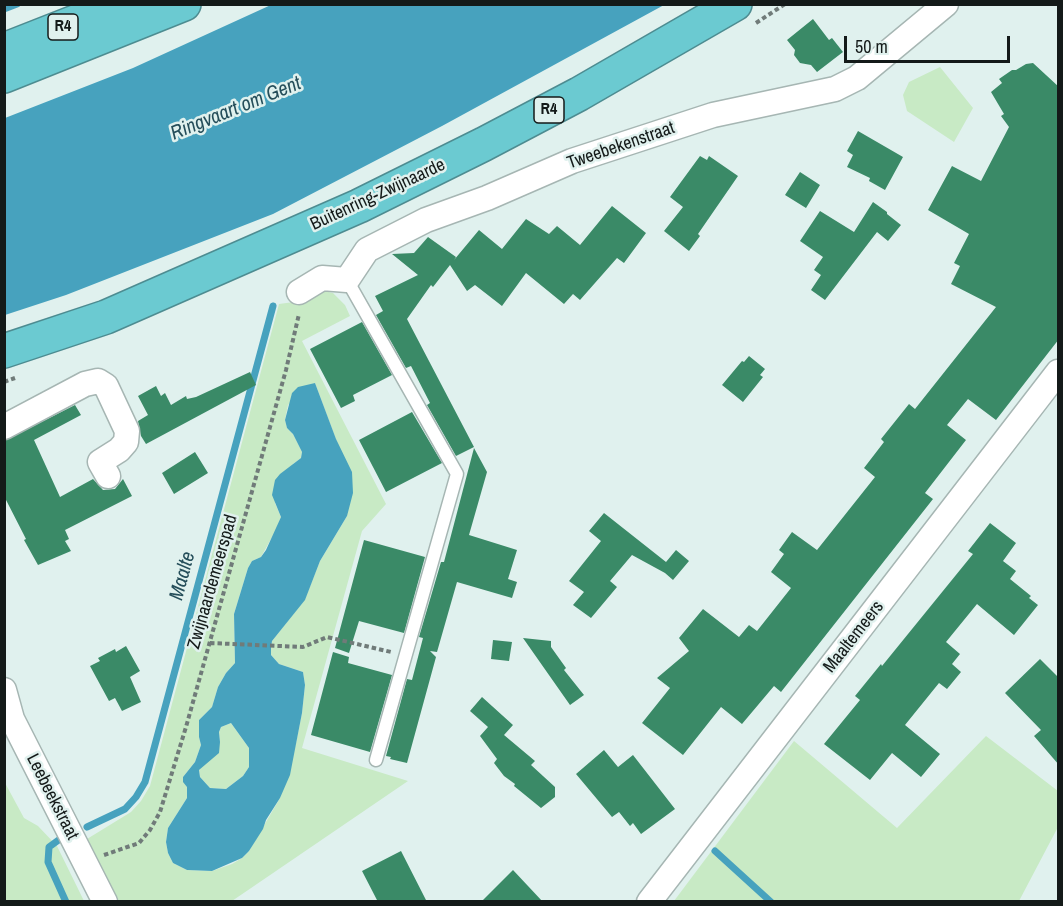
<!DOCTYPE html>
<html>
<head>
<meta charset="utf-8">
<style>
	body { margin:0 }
	#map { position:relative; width:1063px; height:906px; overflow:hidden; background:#e0f1ee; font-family:"Archivo Narrow",sans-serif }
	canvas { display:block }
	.frame { position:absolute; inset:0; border:6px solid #141a19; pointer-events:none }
	.scale { position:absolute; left:844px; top:36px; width:166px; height:27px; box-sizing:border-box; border:3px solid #141a19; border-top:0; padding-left:8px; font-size:18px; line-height:21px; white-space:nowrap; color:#141a19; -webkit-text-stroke:4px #e0f1ee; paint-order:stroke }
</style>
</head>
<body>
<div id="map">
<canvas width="1063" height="906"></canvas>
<div class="frame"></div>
<div class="scale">50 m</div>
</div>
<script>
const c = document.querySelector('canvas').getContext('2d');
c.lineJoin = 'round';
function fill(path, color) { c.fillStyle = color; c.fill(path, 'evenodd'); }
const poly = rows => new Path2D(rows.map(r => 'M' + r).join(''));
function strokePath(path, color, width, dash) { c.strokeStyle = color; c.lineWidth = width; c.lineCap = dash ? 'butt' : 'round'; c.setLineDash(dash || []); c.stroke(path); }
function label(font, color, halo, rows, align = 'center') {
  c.font = font + ' "Archivo Narrow",sans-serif'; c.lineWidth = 5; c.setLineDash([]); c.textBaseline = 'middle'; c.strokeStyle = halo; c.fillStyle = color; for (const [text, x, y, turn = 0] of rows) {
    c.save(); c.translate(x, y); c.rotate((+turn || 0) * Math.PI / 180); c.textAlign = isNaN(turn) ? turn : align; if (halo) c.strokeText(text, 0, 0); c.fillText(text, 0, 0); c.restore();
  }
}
fill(poly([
	[940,67,973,108,954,142,907,111,903,95,909,82],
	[319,290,333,293,345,305,350,316,302,341,386,504,362,531,302,748,408,781,232,901,119,901,87,839,131,812,141,801,150,786,279,304,294,302],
	[315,383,341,453,347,516,320,561,305,599,272,641,271,648,271,655,279,664,303,672,305,685,302,713,296,743,280,798,249,851,242,858,232,864,212,871,187,870,173,863,168,853,166,842,168,828,187,798,187,786,183,777,195,762,201,745,199,737,199,720,212,707,218,687,226,673,235,663,234,614,248,568,252,561,261,557,276,530,281,517,275,503,293,464,301,458,302,452,293,434,287,428,285,420,288,405],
	[231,723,249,748,249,767,243,776,226,789,210,788,200,777,199,770,220,742,219,732,221,727],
	[986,736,1058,791,1058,827,1019,901,674,901,794,741,897,828],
	[4,781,24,818,38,826,57,846,84,901,5,901]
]), '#c8eac5');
fill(poly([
	[273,4,664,5,442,126,273,214,66,295,5,315,5,118,133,68],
	[315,383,336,439,352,472,353,493,347,516,320,561,305,600,272,641,271,648,271,655,279,664,303,672,305,685,302,713,290,775,280,798,266,820,263,829,249,851,242,858,212,871,187,870,173,863,168,853,166,842,168,828,187,798,187,787,183,782,183,777,195,762,201,745,199,737,199,720,212,707,218,687,226,673,235,663,234,614,248,568,252,561,261,557,266,550,281,517,272,495,275,480,280,474,301,458,302,452,293,434,287,428,285,420,292,393,298,387],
	[231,723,249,748,249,767,243,776,226,789,210,788,200,777,199,770,219,753,220,742,219,732,221,727]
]), '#47a2be');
strokePath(poly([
	[4,9,17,4],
	[87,827,125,809,136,797,145,782,273,306],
	[60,839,49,847,48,862,66,902],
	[715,851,771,902]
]), '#47a2be', 7);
fill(poly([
	[813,19,829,40,832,38,843,52,817,72,811,65,800,63,794,55,795,50,787,40],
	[1033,63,1059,87,1059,339,996,420,968,399,947,425,966,440,925,493,933,499,781,692,774,686,742,724,721,707,683,755,642,723,670,688,657,678,689,651,679,638,703,609,739,637,749,625,757,631,791,588,771,572,784,554,779,550,792,532,817,550,875,477,864,468,884,442,881,439,909,404,915,409,996,307,951,284,960,266,954,263,969,234,928,210,952,166,981,181,1009,127,1001,116,1004,114,991,92,1002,83,999,79,1012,70,1016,70,1026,64],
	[858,131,903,157,885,190,869,181,870,178,847,167,853,155,847,151],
	[700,156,707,160,709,156,738,176,698,234,700,236,689,251,664,231,683,207,670,197],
	[800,172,820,185,806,208,785,195],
	[873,202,887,212,887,214,901,225,888,241,877,232,825,300,811,290,821,275,814,270,823,257,800,241,820,211,854,232],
	[612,206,646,233,624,263,617,258,580,300,573,294,564,304,526,273,502,306,475,285,467,291,450,265,433,287,431,285,407,319,474,447,456,456,427,405,430,403,411,366,406,368,376,315,383,311,375,296,418,275,392,254,414,253,428,237,456,257,454,260,479,230,502,249,526,219,549,234,557,226,580,245],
	[362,322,392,375,353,395,355,401,341,408,310,349],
	[749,356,765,369,760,375,763,377,743,402,722,385,742,361,744,362],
	[250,372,256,385,146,444,141,436,138,421,148,415,138,396,156,386,161,396,165,393,171,405,186,396,187,399,196,397],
	[75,405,81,415,34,440,60,497,93,479,103,490,115,489,123,479,132,496,65,530,69,539,65,541,71,551,38,565,24,540,26,539,4,496,4,441],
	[412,412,442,463,386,492,359,440],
	[474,448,487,472,469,535,517,550,508,579,517,582,512,598,457,582,437,652,430,651,436,657,407,763,390,759,391,757,386,756,407,679,412,680,423,638,419,637,441,562,444,562],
	[195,452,208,473,174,494,162,473],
	[604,513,666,562,676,550,689,561,673,580,665,573,632,555,610,581,617,587,591,618,573,605,584,592,569,581,601,541,589,531],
	[990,523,1016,543,1003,561,1016,571,1010,579,1031,596,1029,598,1038,605,1014,635,977,604,946,642,960,654,952,664,961,672,947,689,939,683,905,725,940,754,921,777,892,753,870,780,824,744,860,700,855,696,881,664,882,666,973,554,968,551],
	[364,540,425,557,404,633,359,621,349,653,335,648],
	[523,638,551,641,551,647,566,668,564,670,584,695,570,705],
	[493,640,512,642,509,661,491,659],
	[126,646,140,671,130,677,141,702,122,711,115,698,109,701,90,666,100,661,98,658,115,649,116,652],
	[333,652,349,657,348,663,392,675,370,752,311,735],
	[1040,659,1059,678,1059,765,1034,736,1041,730,1005,693],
	[482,697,513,725,504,735,535,761,531,765,555,787,555,797,541,808,514,786,515,784,504,776,494,763,497,759,480,736,488,727,470,711],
	[604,750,618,767,633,755,675,809,641,834,633,823,630,826,619,812,612,817,576,774],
	[401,851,427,902,378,902,362,871],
	[513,870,543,902,481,902]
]), '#3a8a67');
const lane = poly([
	[347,280,457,474,376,760]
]);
const street = poly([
	[299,292,322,278,347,280,367,250,426,220,487,198,572,161,713,115,835,89,857,78,946,4],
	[4,427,85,384,98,381,106,386,127,431,126,442,119,450,100,462,108,476],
	[4,690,12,719,105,902],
	[649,902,1058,372]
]);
const highway = poly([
	[4,50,121,4],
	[4,76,184,4],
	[4,351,106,317,359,206,484,144,579,94,735,4]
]);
strokePath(lane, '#a6b6b3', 15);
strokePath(street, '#a6b6b3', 27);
strokePath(highway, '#4d8c91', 36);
strokePath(poly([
	[756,23,785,4],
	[4,382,15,378],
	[210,643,303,647,327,637,391,652],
	[104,855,139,843,150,830,160,812,186,727,286,370,299,314]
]), '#707b79', 4, [4.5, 3]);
strokePath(lane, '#fff', 12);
strokePath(street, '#fff', 24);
strokePath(highway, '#6bcad1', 33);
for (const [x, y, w] of [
	[63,27,30],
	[549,110,30]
]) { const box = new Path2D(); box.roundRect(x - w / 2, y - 13, w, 26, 4.5); c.fillStyle = '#e0f1ee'; c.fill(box); strokePath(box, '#141a19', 1.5); }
label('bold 16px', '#141a19', null, [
	["R4",63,27],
	["R4",549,110]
]);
label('18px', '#141a19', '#e0f1ee', [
	["Tweebekenstraat",621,146,-19],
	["Buitenring-Zwijnaarde",378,195,-25],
	["Zwijnaardemeerspad",213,582,-74],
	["Maaltemeers",854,637,-52],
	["Leebeekstraat",52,797,63]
]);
label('italic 20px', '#254e5a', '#e0f1ee', [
	["Ringvaart om Gent",236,109,-22],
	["Maalte",183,576,-75]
]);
</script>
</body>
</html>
